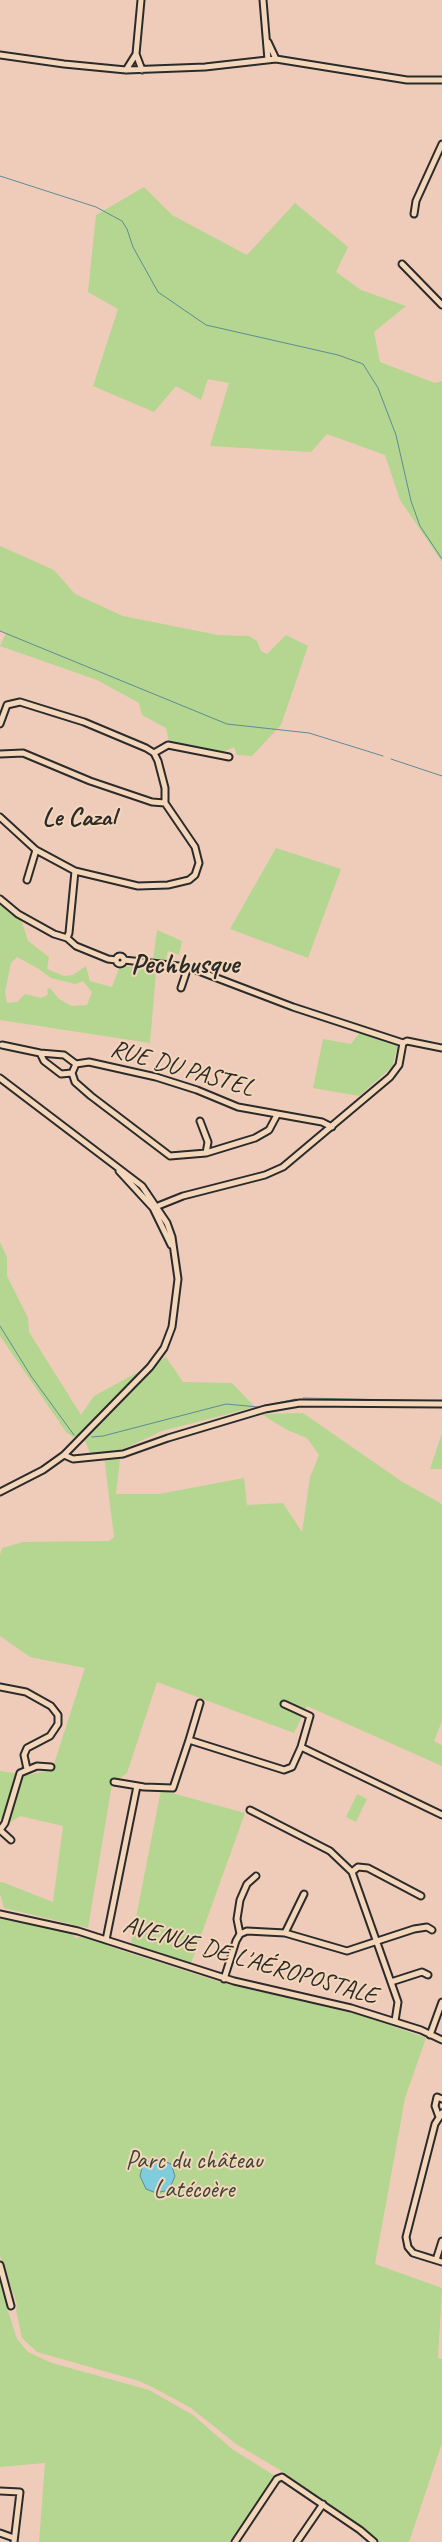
<!DOCTYPE html>
<html>
<head>
<meta charset="utf-8">
<style>
	body { margin:0 }
	canvas { display:block; background:#eeccb9 }
</style>
</head>
<body>
<canvas width="442" height="2542"></canvas>
<script>
const c = document.querySelector('canvas').getContext('2d');
c.lineJoin = 'round';
function fill(path, color) { c.fillStyle = color; c.fill(path, 'evenodd'); }
const poly = rows => new Path2D(rows.map(r => 'M' + r).join(''));
function strokePath(path, color, width, dash) { c.strokeStyle = color; c.lineWidth = width; c.lineCap = dash ? 'butt' : 'round'; c.setLineDash(dash || []); c.stroke(path); }
function label(font, color, halo, rows, align = 'center') {
  c.font = font + ' Caveat,sans-serif'; c.lineWidth = 4; c.setLineDash([]); c.textBaseline = 'middle'; c.strokeStyle = halo; c.fillStyle = color; for (const [text, x, y, turn = 0] of rows) {
    c.save(); c.translate(x, y); c.rotate((+turn || 0) * Math.PI / 180); c.textAlign = isNaN(turn) ? turn : align; if (halo) c.strokeText(text, 0, 0); c.fillText(text, 0, 0); c.restore();
  }
}
fill(poly([
	[144,187,172,215,247,255,295,203,348,247,336,272,361,290,406,306,374,332,380,362,435,383,442,381,442,562,400,500,385,455,327,434,311,452,210,446,229,383,208,379,201,400,176,386,154,412,93,386,118,309,88,292,96,215],
	[0,546,54,570,75,594,123,616,218,635,249,636,257,641,261,651,267,654,286,635,308,646,281,725,252,756,237,755,234,747,218,754,169,741,166,728,142,715,139,703,97,680,0,646,6,633,0,631],
	[276,848,341,869,308,958,230,929],
	[0,903,21,919,28,941,49,957,47,969,64,976,73,975,86,966,90,981,112,987,120,966,144,967,156,972,150,1043,0,1020],
	[17,957,39,969,51,978,75,984,83,981,92,992,87,1005,72,1006,59,999,50,988,47,989,48,994,46,996,41,998,25,994,17,1002,7,1003,5,992,11,963],
	[157,930,182,941,179,955,168,951,166,958,171,962,153,961],
	[361,1031,398,1044,392,1067,359,1096,313,1088,323,1039,351,1044],
	[0,1242,7,1257,7,1276,28,1318,29,1332,81,1415,94,1396,166,1357,183,1382,232,1383,255,1407,162,1431,121,1450,116,1494,159,1494,244,1478,247,1505,283,1503,302,1532,310,1477,319,1455,307,1438,287,1430,261,1414,303,1413,401,1481,442,1504,442,1721,434,1741,442,1745,442,1766,307,1706,294,1733,157,1682,127,1773,112,1784,88,1928,4,1908,0,1894,0,1882,2,1882,53,1902,63,1826,20,1816,11,1822,0,1819,0,1771,27,1775,52,1770,85,1668,30,1657,0,1636,0,1555,2,1548,23,1542,109,1541,114,1537,104,1456,91,1455,82,1434,73,1437,66,1432,0,1336],
	[442,1433,442,1469,430,1469],
	[161,1790,245,1813,190,1966,131,1943],
	[357,1794,367,1799,356,1822,346,1817],
	[0,1919,72,1932,75,1938,85,1936,117,1949,223,1983,364,2016,426,2038,405,2098,375,2264,442,2288,438,2358,442,2359,442,2443,409,2542,378,2542,354,2522,280,2470,236,2444,191,2408,158,2390,139,2381,37,2352,22,2338,16,2310,17,2304,0,2256],
	[0,2274,7,2301,7,2308,17,2339,28,2352,52,2363,149,2390,193,2415,232,2449,275,2476,229,2542,39,2542,45,2463,0,2467]
]), '#b4d690');
const water = poly([
	[158,2158,171,2164,175,2176,169,2190,156,2193,146,2189,140,2176,142,2168,146,2162,158,2158]
]);
fill(water, '#7fccdd');
strokePath(water, '#5d8c96', 1);
strokePath(poly([
	[0,176,96,207,122,221,127,229,133,247,158,292,206,325,338,355,363,364,378,388,396,435,411,501,420,526,442,559],
	[0,631,227,724,309,733,383,756],
	[391,759,442,776],
	[0,1326,31,1376,74,1435],
	[303,1398,442,1401],
	[92,1437,103,1436,226,1404,258,1407,296,1399]
]), '#5d8c96', 1);
const minor = poly([
	[263,0,268,60],
	[268,42,276,59],
	[136,54,142,70],
	[0,55,64,64,126,70,205,67,276,59,407,80,442,80],
	[126,70,136,54,141,0],
	[414,214,416,201,442,144],
	[402,264,442,305],
	[0,724,7,705,20,702,84,722,146,748,154,753,158,761,165,788,165,803],
	[154,753,168,745,229,757],
	[0,754,23,753,90,781,152,802,165,803],
	[0,817,36,850,75,871,138,886,168,885,189,880,195,875,199,863,195,847,165,803],
	[27,880,36,850],
	[0,899,18,914,54,934,67,938,76,946,108,959,116,960],
	[67,938,69,933,75,871],
	'116 960a4 4 0 1 1 8 0a4 4 0 1 1-8 0Z',
	[124,960,188,967,293,1007,403,1043],
	[181,988,188,967],
	[403,1043,407,1041,442,1048],
	[2,1045,40,1053,64,1055,76,1064],
	[40,1053,44,1061,61,1074,72,1073],
	[0,1078,142,1186,167,1223,172,1237,178,1279,172,1327,164,1348,150,1367,64,1455,43,1470,0,1492],
	[277,1115,269,1130,255,1138,206,1153,170,1156,91,1096,75,1082,72,1073,76,1064,89,1062,156,1077,197,1090,238,1107,322,1122,332,1127],
	[200,1121,208,1142,206,1153],
	[119,1171,153,1208,171,1245],
	[153,1208,183,1196,265,1175,283,1167,390,1077,399,1065,403,1043],
	[64,1455,73,1459,123,1454,168,1438,265,1409,300,1403,442,1404],
	[0,1687,26,1692,51,1706,58,1715,58,1724,50,1736,27,1748,24,1755,27,1769],
	[284,1704,310,1716,301,1747],
	[189,1740,200,1703],
	[114,1782,144,1787,173,1788,189,1740,284,1770,292,1767,301,1747,442,1815],
	[250,1810,330,1851,352,1872,398,2002,395,2021],
	[0,1830,5,1823,20,1773,37,1766,51,1767],
	[0,1830,11,1840],
	[352,1872,358,1867,368,1868,421,1896],
	[0,1914,78,1931,234,1981,351,2008,421,2030,442,2040],
	[285,1933,304,1894],
	[240,1934,237,1919,240,1900,247,1884,256,1876],
	[106,1940,137,1786],
	[224,1979,236,1941,240,1934,247,1931,285,1933,347,1951,414,1929,427,1927,432,1930],
	[391,1982,422,1972,428,1975],
	[430,2035,442,2002],
	[442,2113,435,2124,406,2237,408,2247,413,2253,442,2262],
	[439,2117,435,2106,437,2097,442,2099],
	[436,2260,442,2241],
	[0,2265,11,2306],
	[0,2491,20,2492,14,2542],
	[0,2533,14,2538],
	[235,2542,277,2479,282,2477,360,2530,374,2542],
	[297,2542,323,2504]
]);
strokePath(minor, '#2b2b2b', 9);
strokePath(minor, '#f4d7ba', 5);
label('25px', '#2b2b2b', '#f4d7ba', [
	["RUE DU PASTEL",182,1069,16],
	["AVENUE DE L'AÉROPOSTALE",250,1961,16]
]);
label('25px', '#40453a', '#f4d7ba', [
	["Parc du château",194,2161],
	["Latécoère",194,2190]
]);
label('bold 26px', '#2b2b2b', '#f4d7ba', [
	["Le Cazal",79,818]
]);
label('bold 28px', '#2b2b2b', '#f4d7ba', [
	["Pechbusque",185,966]
]);
</script>
</body>
</html>
